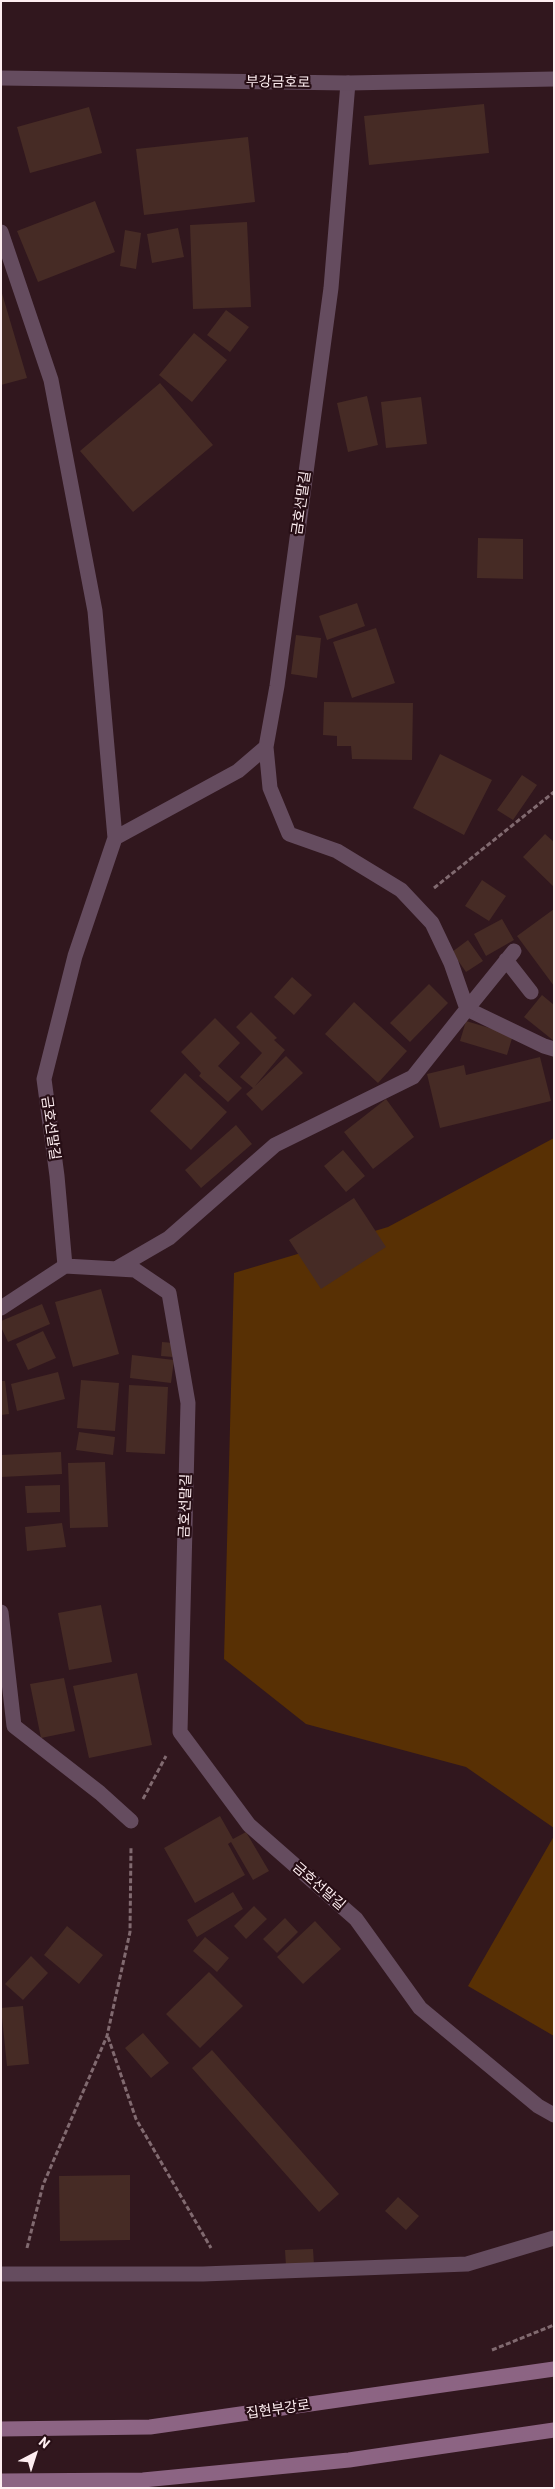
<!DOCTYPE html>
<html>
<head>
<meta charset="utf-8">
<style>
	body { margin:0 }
	#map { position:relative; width:555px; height:2489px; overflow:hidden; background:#31171e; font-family:Barlow,sans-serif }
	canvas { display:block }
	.frame { position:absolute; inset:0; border:2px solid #feeef1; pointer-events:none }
	.north { position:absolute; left:10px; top:2429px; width:50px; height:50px; -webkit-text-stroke:4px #270e15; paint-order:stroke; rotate:40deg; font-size:14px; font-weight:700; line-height:20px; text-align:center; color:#feeef1 }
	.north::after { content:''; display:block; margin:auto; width:18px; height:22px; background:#feeef1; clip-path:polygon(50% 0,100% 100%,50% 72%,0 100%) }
</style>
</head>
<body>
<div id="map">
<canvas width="555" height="2489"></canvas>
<div class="frame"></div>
<div class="north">N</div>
</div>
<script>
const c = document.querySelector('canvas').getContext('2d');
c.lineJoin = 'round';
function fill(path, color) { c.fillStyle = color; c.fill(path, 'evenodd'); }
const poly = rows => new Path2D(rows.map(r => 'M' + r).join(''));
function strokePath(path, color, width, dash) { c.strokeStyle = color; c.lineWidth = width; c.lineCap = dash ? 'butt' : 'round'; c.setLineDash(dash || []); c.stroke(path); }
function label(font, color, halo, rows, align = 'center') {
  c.font = font + ' Barlow,"Noto Sans KR",sans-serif'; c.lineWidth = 4.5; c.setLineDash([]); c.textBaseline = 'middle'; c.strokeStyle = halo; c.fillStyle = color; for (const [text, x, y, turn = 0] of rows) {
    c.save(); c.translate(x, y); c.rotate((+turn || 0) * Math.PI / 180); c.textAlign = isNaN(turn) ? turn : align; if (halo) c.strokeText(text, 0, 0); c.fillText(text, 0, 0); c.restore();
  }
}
fill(poly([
	[554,1138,554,1828,466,1767,306,1724,224,1659,234,1273,388,1227],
	[554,1836,554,2036,468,1986]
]), '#583004');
fill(poly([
	[484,104,489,153,369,165,364,116],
	[89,107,102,153,30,173,17,127],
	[248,137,255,202,144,215,136,149],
	[95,201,115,252,38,282,17,231],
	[247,222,251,307,193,309,190,225],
	[178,228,184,257,152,263,147,234],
	[125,230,141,233,136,269,120,266],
	[1,290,27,378,1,385],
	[226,310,249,327,230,352,207,335],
	[194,333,227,360,192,402,159,375],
	[160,383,213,445,133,512,80,451],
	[367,396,378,445,348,452,337,403],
	[421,397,427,444,386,448,381,402],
	[478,538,523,539,523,579,477,578],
	[357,603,365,626,327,640,319,616],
	[376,628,395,683,352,698,333,642],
	[296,635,321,638,317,678,291,674],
	[324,702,413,703,412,760,352,759,351,746,337,746,337,736,323,735],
	[440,754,492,780,464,835,413,808],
	[522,775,537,785,513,820,497,810],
	[545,834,554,842,553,886,523,857],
	[482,880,506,896,489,921,465,906],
	[554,909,554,986,517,936],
	[502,919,514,940,486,956,474,934],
	[468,940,483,961,466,972,452,952],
	[292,977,312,995,294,1015,274,997],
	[429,984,448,1003,410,1042,390,1023],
	[542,995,554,1005,554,1041,524,1017],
	[354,1002,407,1051,378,1083,325,1034],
	[251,1012,277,1038,274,1040,285,1050,255,1086,286,1056,303,1073,262,1111,246,1094,253,1088,240,1077,262,1053,236,1027],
	[215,1018,240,1043,218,1066,242,1088,228,1102,199,1076,201,1073,181,1052],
	[466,1021,513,1035,507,1055,460,1041],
	[540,1057,551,1101,440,1128,427,1074,464,1065,466,1075],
	[185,1073,227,1112,191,1150,150,1111],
	[386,1099,414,1137,373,1169,344,1132],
	[236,1125,252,1144,201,1188,185,1170],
	[343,1150,365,1176,346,1192,324,1166],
	[354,1198,386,1247,321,1289,289,1240],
	[101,1289,119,1354,73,1367,55,1302],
	[42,1304,50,1324,8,1342,1,1327,1,1321],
	[43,1331,56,1358,28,1370,16,1344],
	[162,1342,174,1343,173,1357,161,1356],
	[132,1355,174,1360,171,1383,130,1378],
	[58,1372,65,1399,17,1411,11,1384],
	[81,1380,119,1383,115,1431,77,1428],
	[1,1381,5,1381,9,1414,1,1415],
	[129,1385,168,1387,165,1454,126,1452],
	[79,1432,115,1437,113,1455,76,1450],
	[61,1452,62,1474,1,1477,1,1455],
	[105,1462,108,1527,70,1528,68,1463],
	[60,1485,60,1512,27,1513,25,1486],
	[62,1523,66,1547,27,1551,25,1527],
	[101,1605,112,1662,69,1670,58,1613],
	[137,1673,152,1745,89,1758,73,1686],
	[64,1678,75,1731,41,1738,30,1684],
	[220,1816,233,1839,246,1832,269,1871,253,1880,231,1842,228,1844,245,1875,195,1903,164,1848],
	[233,1892,243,1909,197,1937,187,1920],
	[254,1906,267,1919,246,1939,234,1926],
	[285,1918,298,1932,277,1953,263,1939],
	[315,1921,341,1949,303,1984,277,1957],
	[67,1926,103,1955,79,1984,44,1955],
	[205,1937,229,1958,217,1972,193,1951],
	[31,1956,48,1973,23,2000,5,1984],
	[209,1972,243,2006,200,2048,166,2014],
	[23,2006,29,2064,7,2066,1,2008],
	[143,2033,169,2063,151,2078,125,2048],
	[212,2050,339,2194,319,2212,192,2068],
	[130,2175,130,2240,60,2241,59,2176],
	[398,2197,419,2216,406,2230,385,2211],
	[313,2249,314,2265,286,2266,285,2250]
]), '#462b25');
strokePath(poly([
	[434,888,554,792],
	[143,1799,166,1756],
	[108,2037,136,2119,211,2248],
	[27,2248,43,2185,107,2036,130,1932,131,1847],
	[492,2350,554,2325]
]), '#816a70', 3, [5, 2.5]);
strokePath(poly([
	[467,1009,544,1046,554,1049],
	[1,2274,203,2274,467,2264,554,2238]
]), '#654c5f', 15);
strokePath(poly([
	[1,232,51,380,95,611,115,838,75,956,44,1079,57,1176,65,1266,135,1270,169,1293,188,1403,180,1732,249,1825,356,1919,420,2008,538,2106,554,2115],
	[115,838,238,771,266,747,277,686,331,288,348,83],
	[506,960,531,992],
	[467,1009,514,951],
	[119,1267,169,1238,275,1145,413,1077,467,1009,451,963,432,923,401,890,337,851,289,834,270,788,266,747],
	[1,1308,65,1266],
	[1,1612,14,1726,100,1793,131,1821]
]), '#654c5f', 15);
strokePath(poly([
	[1,78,348,83,554,79]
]), '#654c5f', 15);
strokePath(poly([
	[1,2429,150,2427,554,2369],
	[1,2481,143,2480,349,2460,554,2430]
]), '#8c6483', 15);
label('14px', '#feeef1', '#270e15', [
	["부강금호로",278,82,1],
	["금호선말길",301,503,-82],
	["금호선말길",51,1128,82],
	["금호선말길",185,1506,-88],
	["금호선말길",319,1886,41],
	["집현부강로",278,2409,-8]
]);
</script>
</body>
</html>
